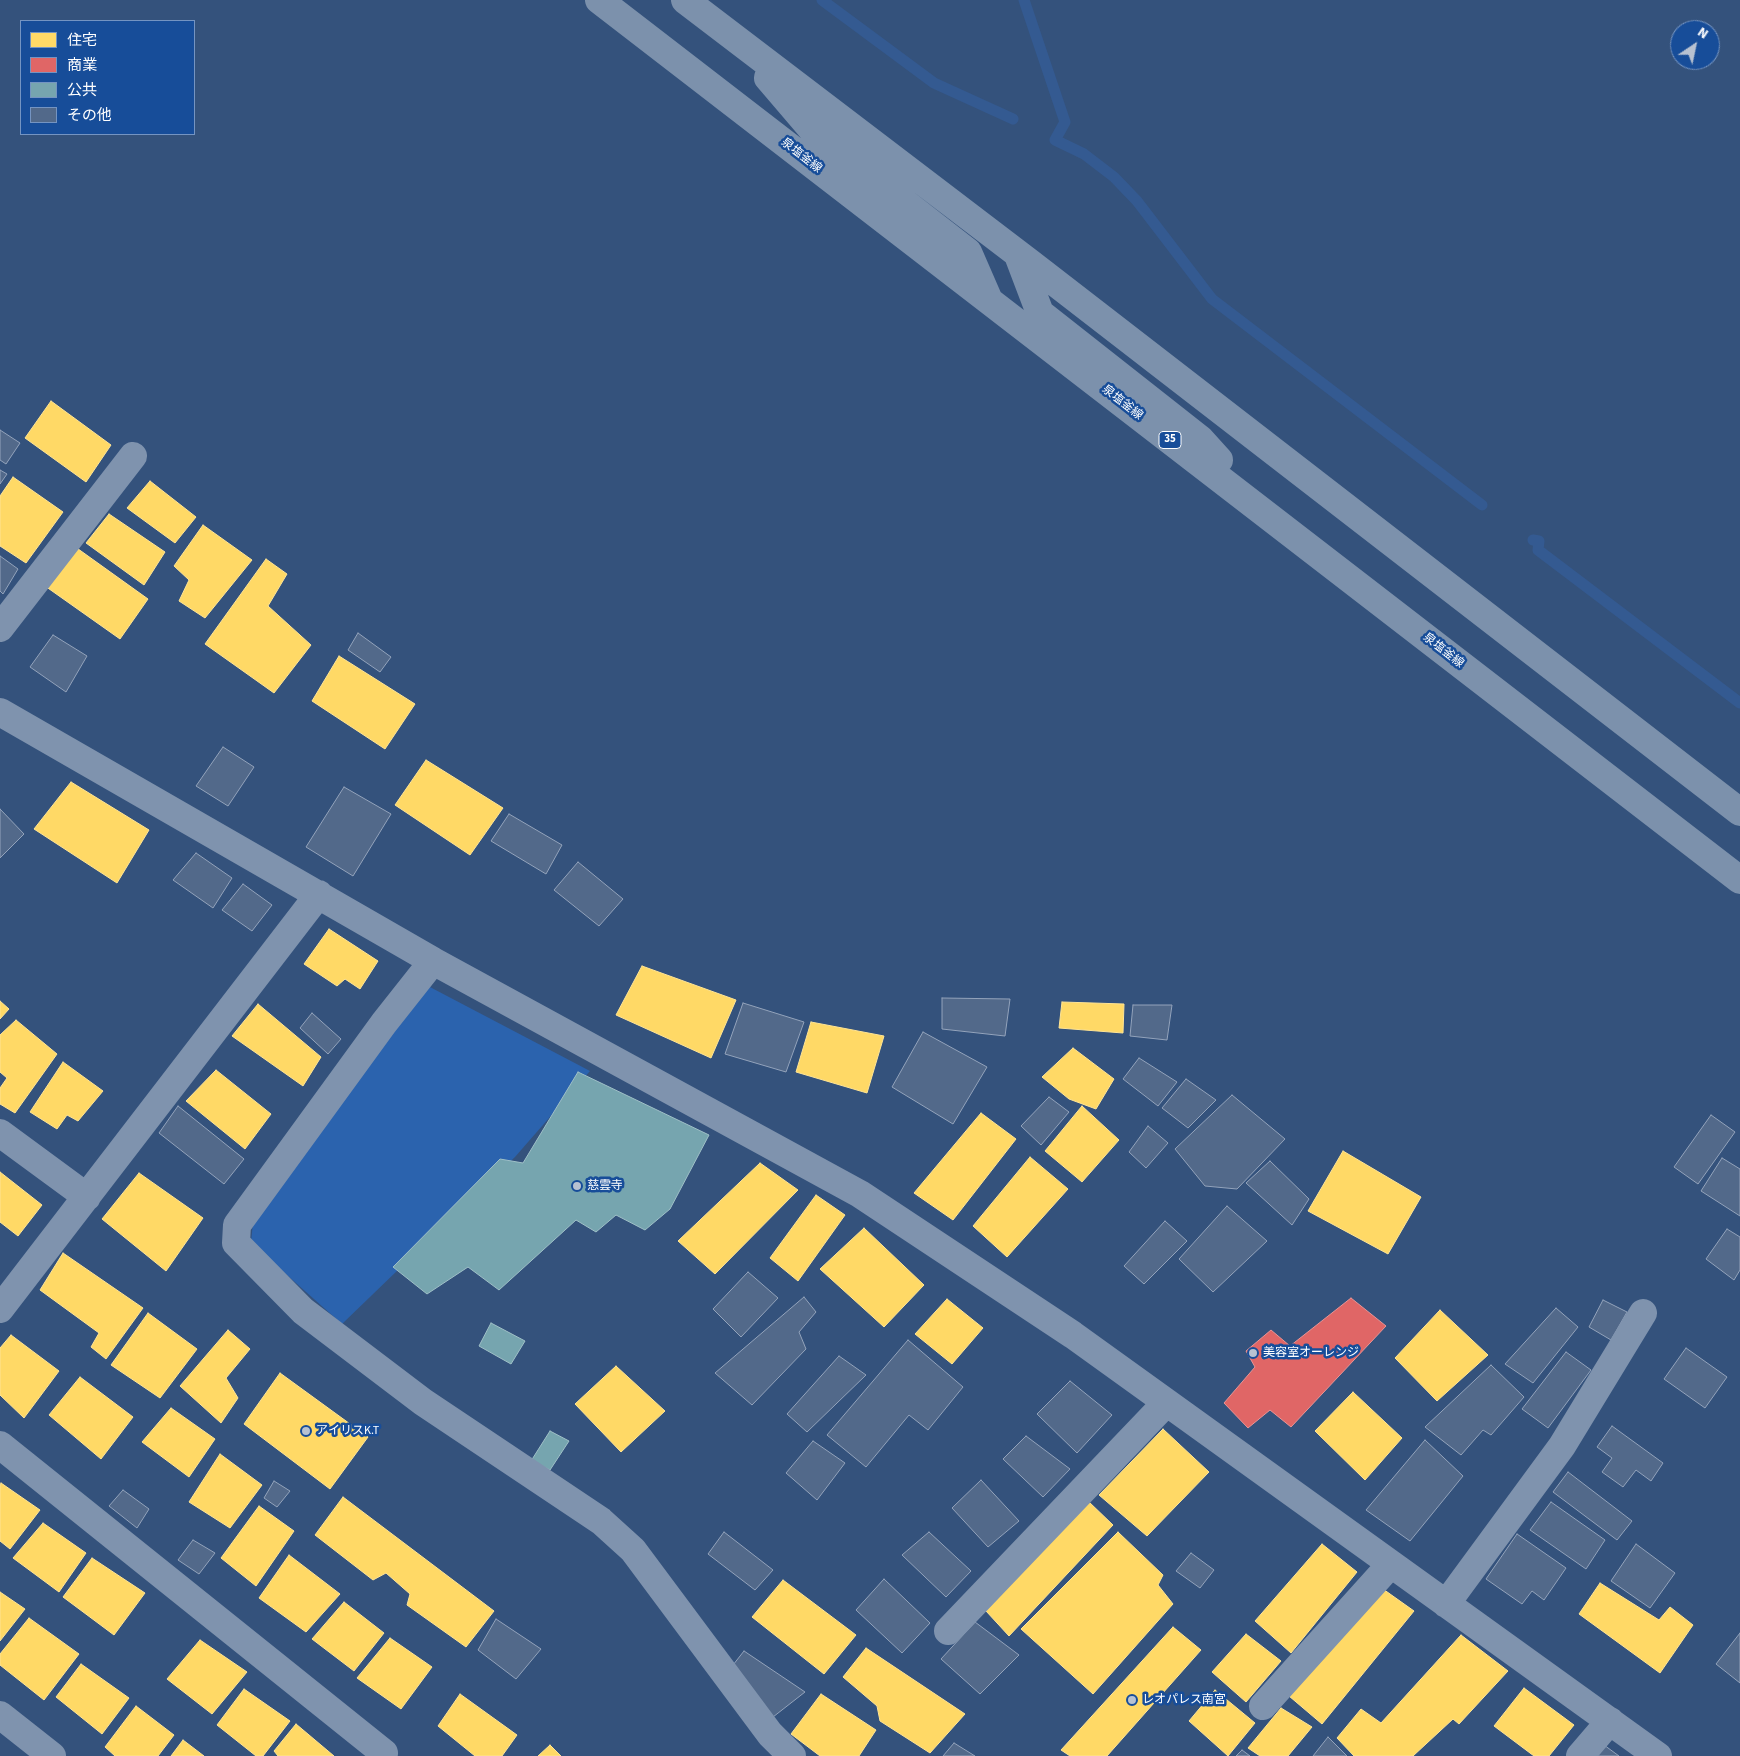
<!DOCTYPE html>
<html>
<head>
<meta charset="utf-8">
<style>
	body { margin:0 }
	#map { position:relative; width:1740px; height:1756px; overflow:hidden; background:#34527c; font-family:"Source Sans 3","Noto Sans JP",sans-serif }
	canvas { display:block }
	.legend { position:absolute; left:20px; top:20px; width:175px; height:115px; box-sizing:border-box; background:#174d99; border:1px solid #7494c2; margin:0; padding:6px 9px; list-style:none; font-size:15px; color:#fff }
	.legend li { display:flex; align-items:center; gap:10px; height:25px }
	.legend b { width:25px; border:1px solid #7494c2 }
	.north { position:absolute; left:1670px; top:20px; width:50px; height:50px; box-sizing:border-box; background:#174d99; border:1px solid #7494c2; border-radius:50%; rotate:34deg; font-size:14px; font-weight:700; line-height:20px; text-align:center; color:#fff }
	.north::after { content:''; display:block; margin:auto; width:18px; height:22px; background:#b8c2d1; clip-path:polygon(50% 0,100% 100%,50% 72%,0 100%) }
</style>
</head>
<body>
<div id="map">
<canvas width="1740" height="1756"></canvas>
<ul class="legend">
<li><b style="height:14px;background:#ffd966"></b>住宅</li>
<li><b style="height:14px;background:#e06666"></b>商業</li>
<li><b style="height:14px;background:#76a5af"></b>公共</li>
<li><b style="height:14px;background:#52698a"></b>その他</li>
</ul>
<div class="north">N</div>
</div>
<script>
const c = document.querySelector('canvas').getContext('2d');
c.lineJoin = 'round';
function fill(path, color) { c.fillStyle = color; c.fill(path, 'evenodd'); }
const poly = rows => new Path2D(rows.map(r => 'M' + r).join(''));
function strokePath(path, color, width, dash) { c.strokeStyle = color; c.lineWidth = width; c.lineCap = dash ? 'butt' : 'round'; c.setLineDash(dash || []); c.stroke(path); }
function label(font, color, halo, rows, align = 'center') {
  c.font = font + ' "Source Sans 3","Noto Sans JP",sans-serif'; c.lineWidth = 5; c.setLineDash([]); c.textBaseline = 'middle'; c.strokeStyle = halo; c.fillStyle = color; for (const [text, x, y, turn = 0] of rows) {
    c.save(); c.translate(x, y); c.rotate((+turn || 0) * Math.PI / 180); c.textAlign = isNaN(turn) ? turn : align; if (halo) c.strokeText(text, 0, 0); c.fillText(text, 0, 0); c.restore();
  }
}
fill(poly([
	[428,986,590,1071,515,1157,342,1324,251,1243,253,1222]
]), '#2b63ae');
const homes = poly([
	[51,401,111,445,86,482,25,438,51,401],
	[13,477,63,512,26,563,0,546,0,496,13,477],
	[150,481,196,517,175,543,127,508,150,481],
	[109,514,165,552,144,585,86,543,109,514],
	[203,525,252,560,205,618,179,601,189,580,174,566,203,525],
	[74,546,148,599,120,639,45,586,74,546],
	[266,559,287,574,268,606,311,645,274,693,205,644,266,559],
	[339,656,415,704,385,749,312,701,339,656],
	[426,760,503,808,470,855,395,805,426,760],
	[71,782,149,830,117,883,34,829,71,782],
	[329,929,378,961,360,989,345,979,337,986,304,964,329,929],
	[642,966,736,1000,711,1058,616,1015,642,966],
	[0,1001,9,1009,0,1019,0,1001],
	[1062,1002,1124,1004,1123,1033,1059,1028,1062,1002],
	[258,1004,321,1057,303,1086,232,1036,258,1004],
	[16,1020,57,1054,15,1113,0,1104,0,1088,7,1078,0,1072,0,1035,16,1020],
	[811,1022,884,1036,867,1093,796,1072,811,1022],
	[1073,1048,1114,1079,1096,1109,1069,1099,1042,1077,1073,1048],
	[63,1062,103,1091,78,1121,67,1115,57,1129,30,1112,63,1062],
	[216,1070,271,1114,245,1149,186,1101,216,1070],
	[1082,1106,1119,1140,1082,1182,1045,1151,1082,1106],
	[981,1113,1016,1139,953,1220,914,1193,981,1113],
	[1343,1151,1421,1197,1388,1254,1308,1211,1343,1151],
	[1030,1157,1068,1189,1007,1257,973,1226,1030,1157],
	[760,1163,798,1190,715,1274,678,1241,760,1163],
	[0,1172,42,1205,18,1236,0,1222,0,1172],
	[139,1173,203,1218,166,1271,102,1219,139,1173],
	[816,1195,845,1215,798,1281,770,1258,816,1195],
	[864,1228,924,1285,884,1327,820,1269,864,1228],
	[63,1253,143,1308,106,1359,91,1347,99,1333,40,1290,63,1253],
	[947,1299,983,1328,952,1364,915,1334,947,1299],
	[1440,1310,1488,1355,1437,1401,1395,1358,1440,1310],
	[148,1313,197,1349,160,1398,111,1365,148,1313],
	[228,1330,250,1349,226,1378,238,1398,221,1423,180,1386,228,1330],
	[11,1335,59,1371,24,1418,0,1395,0,1348,11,1335],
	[616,1366,665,1411,621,1452,575,1404,616,1366],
	[280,1373,368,1437,330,1489,244,1424,280,1373],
	[80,1377,133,1417,101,1459,49,1415,80,1377],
	[1353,1392,1402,1438,1365,1480,1315,1431,1353,1392],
	[171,1408,215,1439,189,1477,142,1442,171,1408],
	[1163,1429,1209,1472,1147,1536,1099,1495,1163,1429],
	[220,1454,262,1485,230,1528,189,1502,220,1454],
	[1,1483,40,1510,10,1549,0,1541,0,1485,1,1483],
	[343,1497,494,1611,466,1647,407,1605,410,1594,386,1573,373,1580,315,1535,343,1497],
	[1088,1501,1113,1525,1009,1636,986,1611,1088,1501],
	[259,1506,294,1531,256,1586,221,1558,259,1506],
	[43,1523,86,1553,59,1592,13,1558,43,1523],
	[1118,1532,1163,1575,1158,1585,1173,1604,1093,1694,1021,1629,1118,1532],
	[1322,1544,1357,1572,1291,1653,1255,1621,1322,1544],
	[289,1555,340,1594,306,1632,259,1598,289,1555],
	[92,1558,145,1593,114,1635,63,1597,92,1558],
	[783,1580,856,1635,824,1674,752,1617,783,1580],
	[1600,1583,1659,1620,1670,1607,1693,1625,1660,1673,1579,1614,1600,1583],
	[1383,1589,1414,1611,1322,1724,1289,1696,1383,1589],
	[0,1592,25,1609,0,1641,0,1592],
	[344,1602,384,1633,354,1671,312,1639,344,1602],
	[29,1618,79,1654,44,1700,0,1665,0,1654,29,1618],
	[1173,1627,1201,1650,1107,1756,1070,1756,1061,1750,1173,1627],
	[1246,1634,1281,1661,1246,1702,1212,1672,1246,1634],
	[1461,1635,1508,1671,1459,1724,1453,1719,1413,1756,1354,1756,1337,1738,1361,1709,1381,1723,1461,1635],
	[390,1638,432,1667,401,1709,357,1678,390,1638],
	[200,1640,247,1672,212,1714,167,1679,200,1640],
	[866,1648,965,1714,930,1753,880,1721,877,1706,843,1677,866,1648],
	[81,1664,129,1698,102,1734,56,1697,81,1664],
	[1524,1688,1574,1725,1549,1756,1534,1756,1494,1726,1524,1688],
	[244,1689,290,1721,263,1756,256,1756,217,1725,244,1689],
	[1215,1690,1255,1723,1228,1756,1189,1721,1215,1690],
	[460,1694,517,1735,502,1756,475,1756,438,1726,460,1694],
	[821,1694,876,1730,859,1756,820,1756,791,1734,821,1694],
	[136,1706,174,1735,158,1756,115,1756,105,1747,136,1706],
	[1281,1708,1312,1727,1288,1756,1260,1756,1248,1748,1281,1708],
	[296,1724,334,1756,278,1756,274,1751,296,1724],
	[183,1740,204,1756,171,1756,183,1740],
	[550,1745,561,1756,538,1756,550,1745]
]);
fill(homes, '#ffd966');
strokePath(homes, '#ffe494', 1);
const shops = poly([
	[1351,1298,1386,1326,1291,1427,1270,1410,1248,1428,1224,1403,1255,1367,1246,1351,1271,1330,1290,1346,1351,1298]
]);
fill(shops, '#e06666');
strokePath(shops, '#e99494', 1);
const public = poly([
	[578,1072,709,1135,670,1209,645,1230,616,1215,596,1232,576,1220,499,1290,468,1267,427,1294,393,1267,500,1159,523,1163,578,1072],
	[491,1323,525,1341,511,1364,479,1346,491,1323],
	[550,1431,569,1441,550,1470,531,1461,550,1431]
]);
fill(public, '#76a5af');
strokePath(public, '#9fc0c7', 1);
strokePath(poly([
	[822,0,934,83,1013,119],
	[1024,0,1065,122,1055,140,1084,154,1114,177,1137,201,1212,299,1482,505],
	[1533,540,1539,541,1538,550,1740,703]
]), '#345a91', 11);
const building = poly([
	[0,430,20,443,6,464,0,460,0,430],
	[0,470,7,474,0,484,0,470],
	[0,556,18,569,3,594,0,591,0,556],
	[358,633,391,657,380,672,348,650,358,633],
	[53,635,87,656,66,692,30,667,53,635],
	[223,747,254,767,228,806,196,786,223,747],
	[344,787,391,814,353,876,306,847,344,787],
	[0,809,24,834,0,858,0,809],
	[509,814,562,845,546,874,491,841,509,814],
	[196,853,232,878,213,908,173,880,196,853],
	[578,862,623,899,599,926,554,890,578,862],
	[243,884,272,905,252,931,222,910,243,884],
	[942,998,1010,999,1005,1036,942,1029,942,998],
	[743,1003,804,1022,786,1072,725,1054,743,1003],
	[1133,1005,1172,1005,1167,1040,1130,1036,1133,1005],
	[312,1013,341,1039,328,1054,300,1028,312,1013],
	[923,1032,987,1067,953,1124,892,1087,923,1032],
	[1139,1058,1177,1082,1158,1106,1123,1079,1139,1058],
	[1186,1079,1216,1100,1188,1128,1162,1108,1186,1079],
	[1232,1095,1285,1139,1237,1189,1205,1186,1175,1149,1232,1095],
	[1049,1097,1069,1112,1041,1145,1021,1126,1049,1097],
	[178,1106,244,1159,224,1184,159,1133,178,1106],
	[1711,1115,1735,1132,1698,1184,1674,1167,1711,1115],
	[1148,1126,1168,1143,1146,1168,1129,1152,1148,1126],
	[1722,1158,1740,1169,1740,1216,1701,1191,1722,1158],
	[1270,1161,1309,1199,1292,1225,1246,1183,1270,1161],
	[1227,1206,1267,1241,1213,1292,1179,1259,1227,1206],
	[1165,1221,1187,1241,1144,1284,1124,1266,1165,1221],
	[1727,1229,1740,1237,1740,1270,1734,1280,1706,1259,1727,1229],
	[748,1272,778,1298,741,1337,713,1309,748,1272],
	[804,1297,816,1312,799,1332,806,1349,752,1405,715,1373,804,1297],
	[1603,1300,1627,1312,1611,1340,1589,1327,1603,1300],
	[1556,1308,1578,1327,1533,1383,1505,1364,1556,1308],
	[908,1340,963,1387,928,1430,909,1415,866,1467,827,1435,908,1340],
	[1686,1348,1727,1377,1705,1408,1664,1379,1686,1348],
	[1566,1352,1591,1370,1548,1428,1522,1409,1566,1352],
	[839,1356,866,1375,807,1432,787,1414,839,1356],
	[1491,1365,1524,1397,1491,1435,1483,1430,1461,1455,1425,1427,1491,1365],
	[1070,1381,1112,1415,1077,1453,1037,1414,1070,1381],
	[1612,1426,1663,1463,1651,1481,1636,1470,1623,1487,1602,1472,1612,1458,1597,1447,1612,1426],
	[1026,1436,1070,1469,1043,1497,1003,1459,1026,1436],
	[1425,1440,1463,1476,1410,1541,1366,1510,1425,1440],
	[813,1441,845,1463,817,1500,786,1473,813,1441],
	[1568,1472,1632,1521,1617,1540,1553,1492,1568,1472],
	[981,1480,1019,1521,988,1547,952,1508,981,1480],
	[274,1481,290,1491,277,1507,264,1498,274,1481],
	[123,1490,149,1509,137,1528,109,1506,123,1490],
	[1551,1502,1605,1540,1586,1569,1530,1530,1551,1502],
	[724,1532,773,1570,755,1590,708,1554,724,1532],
	[929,1532,971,1571,946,1597,902,1555,929,1532],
	[1517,1534,1566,1568,1544,1600,1532,1591,1522,1604,1486,1579,1517,1534],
	[193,1540,215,1553,199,1574,178,1560,193,1540],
	[1636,1544,1675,1573,1650,1608,1611,1581,1636,1544],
	[1191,1553,1214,1570,1200,1588,1176,1571,1191,1553],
	[884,1579,930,1623,902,1653,856,1610,884,1579],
	[496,1619,541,1649,516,1679,478,1650,496,1619],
	[975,1622,1019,1655,980,1694,941,1659,975,1622],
	[1740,1633,1740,1683,1716,1664,1740,1633],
	[744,1651,805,1692,773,1717,733,1665,744,1651],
	[1328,1737,1347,1756,1313,1756,1328,1737],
	[954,1743,975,1756,943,1756,954,1743],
	[1604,1745,1619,1756,1595,1756,1604,1745],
	[1242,1750,1250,1756,1236,1756,1242,1750]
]);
fill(building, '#52698a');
strokePath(building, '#93a3bb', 1);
strokePath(poly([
	[0,628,133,456],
	[0,712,433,961,860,1194,1073,1335,1658,1756],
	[433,961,384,1023,237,1225,236,1243,303,1311,423,1402,601,1521,633,1550,770,1734,792,1756],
	[0,1133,87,1197],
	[0,1309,319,894],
	[0,1445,384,1753,382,1756],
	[1446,1604,1562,1446,1643,1313],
	[948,1631,1166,1403],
	[1263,1706,1391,1564],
	[0,1715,52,1756],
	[1580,1756,1610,1721]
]), '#7f93ae', 28);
strokePath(poly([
	[599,0,1740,880],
	[685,0,1030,263,1740,812],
	[768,78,815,133,968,252,988,298],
	[1018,255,1040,313,1200,439,1219,460]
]), '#7c91ac', 28);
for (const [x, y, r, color] of [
	[577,1186,5,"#b8c2d1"],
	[1253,1353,5,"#b8c2d1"],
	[306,1431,5,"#b8c2d1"],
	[1132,1700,5,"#b8c2d1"]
]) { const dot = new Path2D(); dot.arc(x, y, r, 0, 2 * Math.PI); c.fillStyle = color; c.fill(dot); strokePath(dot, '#174d99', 2); }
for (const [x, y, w] of [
	[1170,440,22]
]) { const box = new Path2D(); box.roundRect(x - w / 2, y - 8.5, w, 17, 4); c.fillStyle = '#174d99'; c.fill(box); strokePath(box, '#fff', 1); }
label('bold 11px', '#fff', null, [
	["35",1170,440]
]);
label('12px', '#fff', '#174d99', [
	["泉塩釜線",801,156,38],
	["泉塩釜線",1122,403,38],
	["泉塩釜線",1443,651,38]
]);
label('12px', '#fff', '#174d99', [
	["慈雲寺",587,1186],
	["美容室オーレンジ",1263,1353],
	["アイリスK.T",316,1431],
	["レオパレス南宮",1142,1700]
], 'left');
</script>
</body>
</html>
